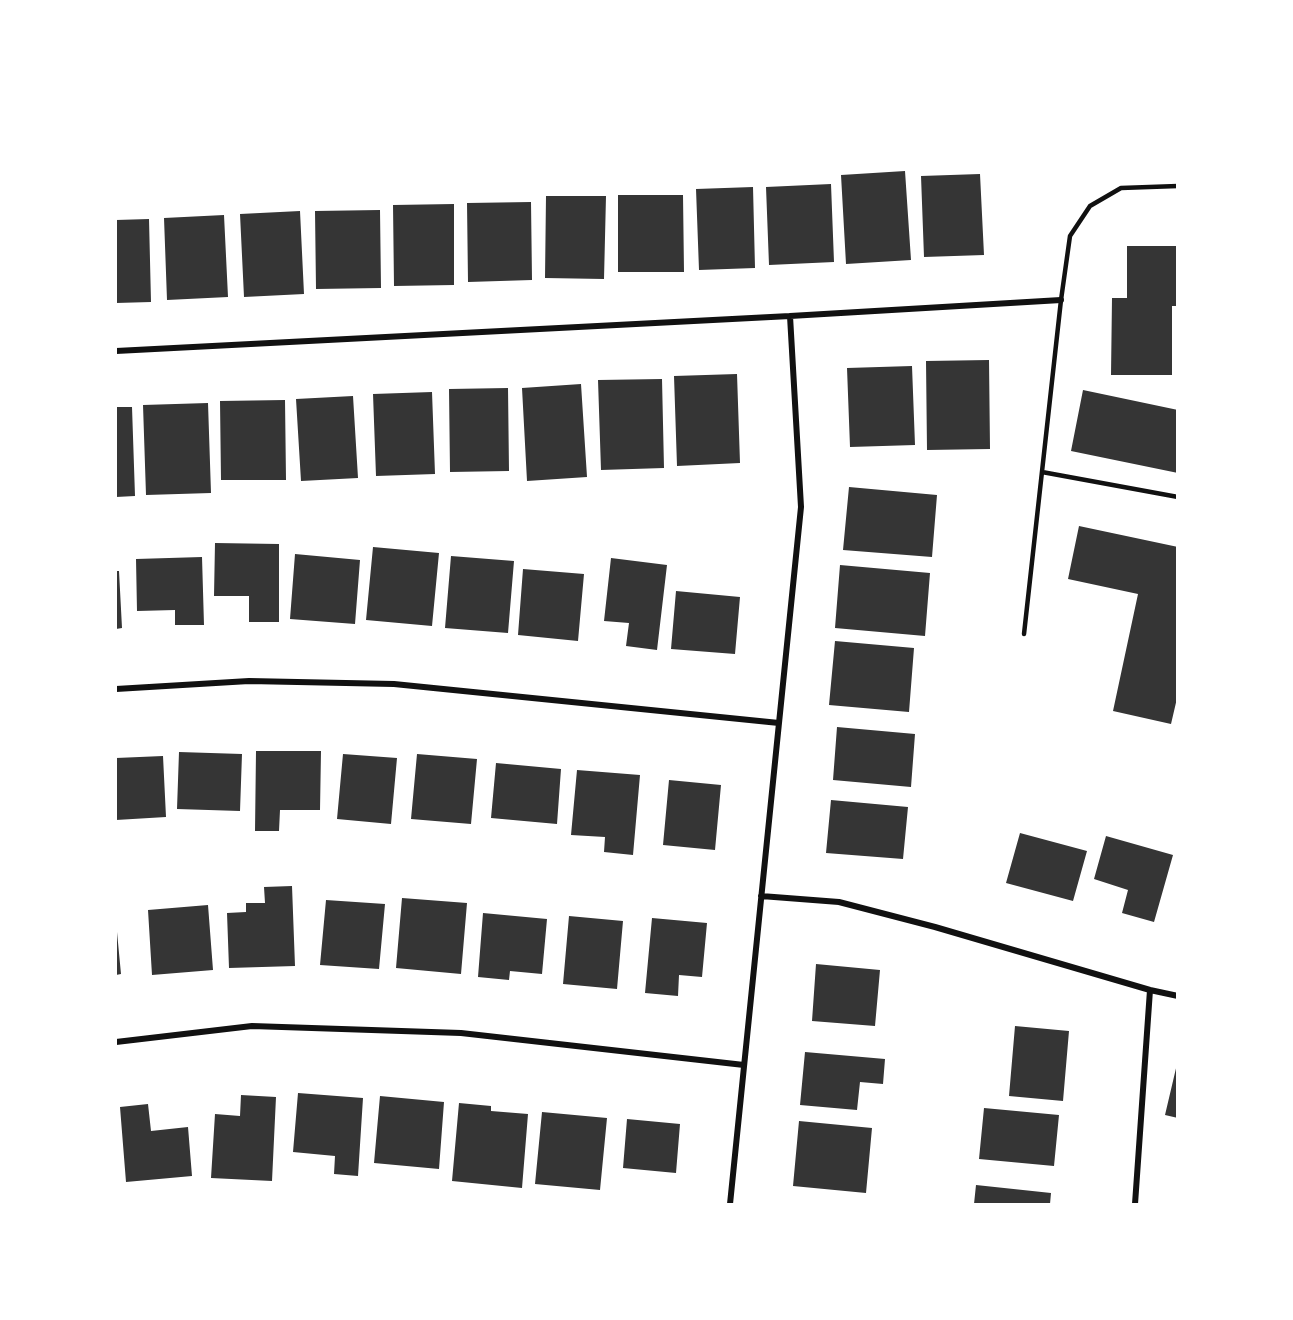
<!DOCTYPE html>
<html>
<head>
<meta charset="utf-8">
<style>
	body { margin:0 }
	#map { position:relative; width:1293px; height:1320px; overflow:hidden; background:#fff; font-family:Raleway,sans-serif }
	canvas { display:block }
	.frame { position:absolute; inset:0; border:117px solid #fff; pointer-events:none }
</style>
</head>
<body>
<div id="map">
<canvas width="1293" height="1320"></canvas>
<div class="frame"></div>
</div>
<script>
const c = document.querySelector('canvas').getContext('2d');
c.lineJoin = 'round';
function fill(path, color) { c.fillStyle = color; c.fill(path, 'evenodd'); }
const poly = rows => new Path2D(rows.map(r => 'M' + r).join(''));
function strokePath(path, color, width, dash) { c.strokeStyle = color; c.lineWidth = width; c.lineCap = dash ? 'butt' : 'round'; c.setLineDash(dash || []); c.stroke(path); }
fill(poly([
	[905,171,911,260,846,264,841,175],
	[980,174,984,255,924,257,921,176],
	[831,184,834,262,769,265,766,187],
	[753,187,755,268,699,270,696,189],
	[618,195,683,195,684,272,618,272],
	[546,196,606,196,604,279,545,278],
	[531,202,532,280,468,282,467,203],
	[454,204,454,285,394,286,393,205],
	[380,210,381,288,316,289,315,211],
	[300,211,304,294,244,297,240,214],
	[224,215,228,297,167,300,164,218],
	[149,219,151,302,116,303,116,220],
	[1127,246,1178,246,1178,306,1172,306,1172,375,1111,375,1112,298,1127,298],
	[989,360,990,449,927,450,926,361],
	[912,366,915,445,850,447,847,368],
	[737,374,740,463,677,466,674,376],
	[662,379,664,468,601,470,598,380],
	[581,384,587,477,527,481,522,388],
	[508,388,509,471,450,472,449,389],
	[1083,390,1178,410,1178,473,1071,451],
	[432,392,435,474,376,476,373,394],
	[353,396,358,478,301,481,296,399],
	[285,400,286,480,221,480,220,401],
	[208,403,211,493,146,495,143,405],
	[116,407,132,407,135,496,116,497],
	[849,487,937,495,932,557,843,550],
	[1079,526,1178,547,1178,694,1171,724,1113,711,1138,594,1068,579],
	[215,543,279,544,279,622,249,622,249,596,214,596],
	[373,547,439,553,432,626,366,620],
	[295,554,360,560,355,624,290,619],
	[451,556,514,561,508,633,445,628],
	[202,557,204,625,175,625,175,610,137,611,136,559],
	[611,558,667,565,657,650,626,646,629,623,604,621],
	[840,565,930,573,925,636,835,628],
	[523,569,584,574,578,641,518,635],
	[116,571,119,571,122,628,116,629],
	[676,591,740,597,735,654,671,649],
	[835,641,914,648,909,712,829,705],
	[837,727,915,734,911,787,833,780],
	[256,751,321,751,320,810,280,810,279,831,255,831],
	[179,752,242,754,240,811,177,809],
	[343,754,397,758,391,824,337,819],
	[417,754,477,759,471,824,411,819],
	[163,756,166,817,116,820,116,758],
	[496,763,561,769,557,824,491,818],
	[577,770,640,775,633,855,604,852,605,837,571,835],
	[669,780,721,785,715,850,663,845],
	[831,800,908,807,903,859,826,853],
	[1020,833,1087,851,1073,901,1006,883],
	[1106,836,1173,855,1154,922,1122,913,1128,890,1094,879],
	[292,886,295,966,229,968,227,913,246,912,246,903,265,903,264,887],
	[402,898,467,903,461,974,396,968],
	[326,900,385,904,379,969,320,965],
	[208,905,213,970,152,975,148,910],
	[483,913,547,919,542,974,510,971,509,980,478,977],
	[569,916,623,921,617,989,563,984],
	[652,918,707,923,702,977,679,975,678,996,645,993],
	[116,932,117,932,121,974,116,975],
	[816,964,880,970,875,1026,812,1021],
	[1015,1026,1069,1031,1063,1101,1009,1096],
	[805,1052,885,1059,883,1084,860,1082,857,1110,800,1105],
	[1177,1064,1178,1064,1178,1118,1165,1115],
	[298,1093,363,1098,358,1176,334,1174,335,1156,293,1152],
	[241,1095,276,1097,272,1181,211,1178,215,1114,240,1116],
	[380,1096,444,1102,439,1169,374,1163],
	[459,1103,491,1106,491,1111,528,1114,522,1188,452,1181],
	[148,1104,151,1131,188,1127,192,1176,126,1182,120,1107],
	[984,1108,1059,1115,1054,1166,979,1159],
	[542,1112,607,1118,600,1190,535,1184],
	[627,1119,680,1124,676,1173,623,1168],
	[799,1121,872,1128,866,1193,793,1186],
	[976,1185,1051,1193,1050,1204,974,1204]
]), '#353535');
strokePath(poly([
	[1042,472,1178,497],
	[1024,634,1061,300,1070,236,1090,206,1121,188,1178,186]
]), '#111', 4.5);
strokePath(poly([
	[116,351,790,316,1061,300],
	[116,689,249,681,394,684,779,723],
	[761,896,839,902,935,927,1150,990,1178,996],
	[116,1042,252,1026,461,1033,744,1065],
	[730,1204,801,507,790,316],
	[1135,1204,1150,990]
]), '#111', 6);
</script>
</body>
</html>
